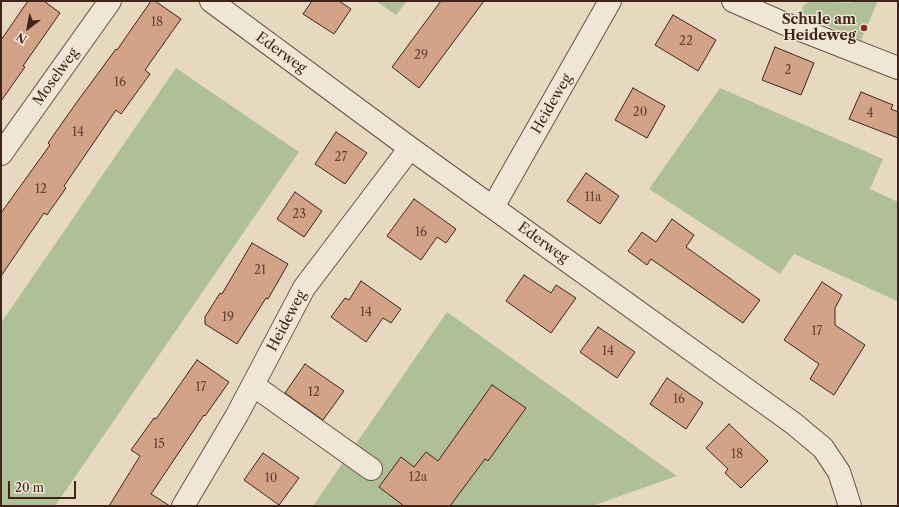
<!DOCTYPE html>
<html>
<head>
<meta charset="utf-8">
<style>
	body { margin:0 }
	#map { position:relative; width:899px; height:507px; overflow:hidden; background:#e6d9c0; font-family:"Libre Caslon Text",serif }
	canvas { display:block }
	.frame { position:absolute; inset:0; border:2px solid #3f241a; pointer-events:none }
	.north { position:absolute; left:8px; top:8px; width:40px; height:40px; -webkit-text-stroke:3px #efe6d6; paint-order:stroke; rotate:212deg; font-size:11px; font-weight:700; line-height:16px; text-align:center; color:#3f241a }
	.north::after { content:''; display:block; margin:auto; width:14px; height:18px; background:#3f241a; clip-path:polygon(50% 0,100% 100%,50% 72%,0 100%) }
	.scale { position:absolute; left:8px; top:481px; width:68px; height:18px; box-sizing:border-box; border:2px solid #3f241a; border-top:0; padding-left:5px; font-size:12px; line-height:14px; white-space:nowrap; color:#3f241a; -webkit-text-stroke:3px #efe6d6; paint-order:stroke }
</style>
</head>
<body>
<div id="map">
<canvas width="899" height="507"></canvas>
<div class="frame"></div>
<div class="north">N</div>
<div class="scale">20 m</div>
</div>
<script>
const c = document.querySelector('canvas').getContext('2d');
c.lineJoin = 'round';
function fill(path, color) { c.fillStyle = color; c.fill(path, 'evenodd'); }
const poly = rows => new Path2D(rows.map(r => 'M' + r).join(''));
function strokePath(path, color, width, dash) { c.strokeStyle = color; c.lineWidth = width; c.lineCap = dash ? 'butt' : 'round'; c.setLineDash(dash || []); c.stroke(path); }
function label(font, color, halo, rows, align = 'center') {
  c.font = font + ' "Libre Caslon Text",serif'; c.lineWidth = 3; c.setLineDash([]); c.textBaseline = 'middle'; c.strokeStyle = halo; c.fillStyle = color; for (const [text, x, y, turn = 0] of rows) {
    c.save(); c.translate(x, y); c.rotate((+turn || 0) * Math.PI / 180); c.textAlign = isNaN(turn) ? turn : align; if (halo) c.strokeText(text, 0, 0); c.fillText(text, 0, 0); c.restore();
  }
}
fill(poly([
	[376,1,407,1,396,15],
	[810,1,851,3,852,1,872,1,877,3,861,40,801,15,803,6],
	[176,68,299,152,55,506,1,506,1,323],
	[720,88,883,159,870,189,898,202,897,301,794,254,780,274,649,189],
	[447,312,677,476,592,506,313,506]
]), '#b0c096');
const building = poly([
	[28,1,44,1,60,13,23,66,25,67,1,101,1,40,28,1],
	[151,1,155,1,181,19,145,70,150,74,121,114,116,110,64,186,66,188,47,215,44,213,1,276,1,213,50,145,48,143,77,102,116,49,117,50,151,1],
	[312,1,339,1,351,9,334,34,303,14,312,1],
	[441,1,484,1,419,88,392,67,441,1],
	[673,15,716,40,698,71,655,45,673,15],
	[775,47,814,63,801,95,762,80,775,47],
	[633,88,665,106,647,138,615,120,633,88],
	[861,92,893,105,891,109,898,112,898,138,849,119,861,92],
	[336,132,367,153,345,184,315,164,336,132],
	[586,173,619,196,600,224,567,201,586,173],
	[295,192,322,211,304,237,277,219,295,192],
	[414,199,456,229,446,243,437,237,421,260,387,236,414,199],
	[672,219,694,235,686,247,760,300,743,323,651,259,647,265,628,251,642,232,656,242,672,219],
	[252,243,288,264,268,299,266,298,237,344,205,324,205,317,220,293,222,294,252,243],
	[524,275,551,293,556,285,576,298,551,333,506,301,524,275],
	[361,281,401,309,391,323,383,318,366,342,331,317,345,298,349,300,361,281],
	[822,282,842,295,835,308,835,325,865,345,834,395,810,379,819,364,784,340,822,282],
	[598,327,635,352,617,378,580,352,598,327],
	[197,360,229,382,205,416,204,415,151,494,170,506,109,506,140,456,131,450,154,418,156,419,197,360],
	[305,364,344,391,323,420,285,393,305,364],
	[667,378,703,403,686,429,650,404,667,378],
	[492,385,526,408,488,461,485,459,450,506,404,506,379,487,401,457,414,467,426,452,438,461,492,385],
	[729,424,768,461,741,488,725,473,728,469,706,448,729,424],
	[263,453,299,478,279,505,244,480,263,453]
]);
fill(building, '#d3a388');
strokePath(building, '#3f241a', 1);
const minor = poly([
	[211,1,410,148,793,423,823,448,839,472,850,506],
	[733,1,783,23,898,68],
	[1,154,110,1],
	[493,207,610,1],
	[253,385,371,469],
	[183,506,237,415,304,288,410,148]
]);
strokePath(minor, '#695144', 24);
strokePath(minor, '#efe6d6', 22);
for (const [x, y, r, color] of [
	[864,28,4,"#8f2418"]
]) { const dot = new Path2D(); dot.arc(x, y, r, 0, 2 * Math.PI); c.fillStyle = color; c.fill(dot); strokePath(dot, '#efe6d6', 1.5); }
label('12px', '#644436', null, [
	["18",157,23],
	["22",686,42],
	["29",421,56],
	["2",788,71],
	["16",120,83],
	["20",640,113],
	["4",870,114],
	["14",78,133],
	["27",341,158],
	["12",41,190],
	["11a",593,198],
	["23",299,215],
	["16",421,233],
	["21",260,271],
	["14",366,313],
	["19",228,318],
	["17",817,332],
	["14",608,352],
	["17",201,388],
	["12",314,393],
	["16",679,400],
	["15",159,445],
	["18",737,455],
	["12a",418,478],
	["10",271,479]
]);
label('bold 14px', '#3f241a', '#efe6d6', [
	["Schule am",856,20],
	["Heideweg",856,36]
], 'right');
label('14px', '#3f241a', '#efe6d6', [
	["Ederweg",281,53,36],
	["Moselweg",56,77,-54],
	["Heideweg",552,104,-60],
	["Ederweg",543,243,36],
	["Heideweg",287,321,-62]
]);
</script>
</body>
</html>
